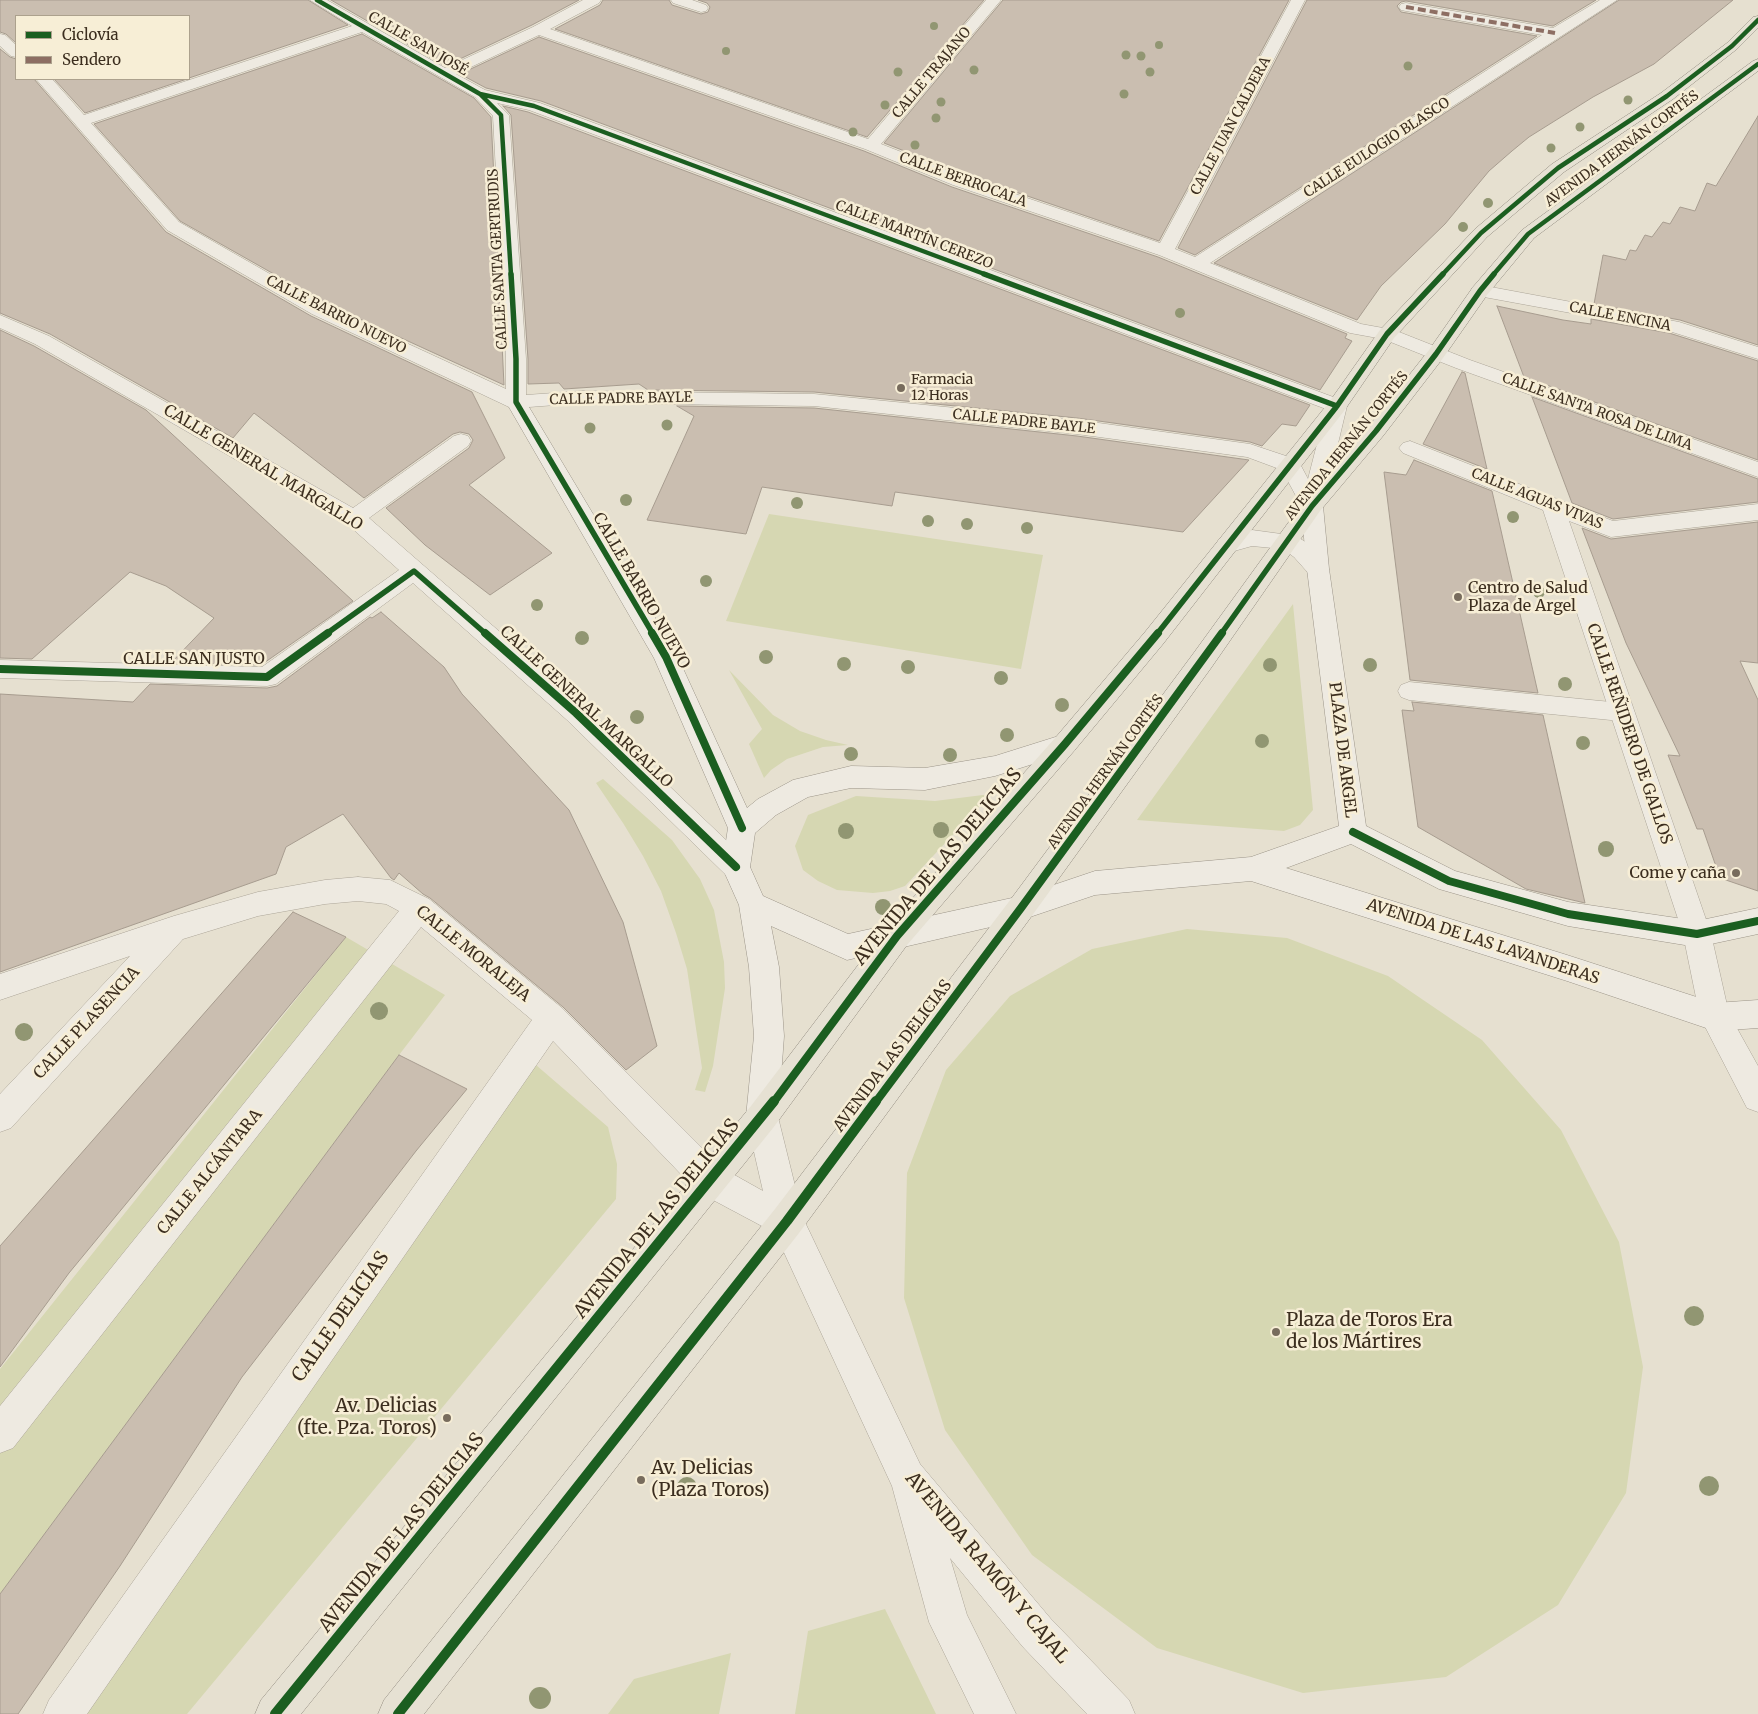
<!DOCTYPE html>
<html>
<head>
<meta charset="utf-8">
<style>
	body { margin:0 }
	#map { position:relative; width:1758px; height:1714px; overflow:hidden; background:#e6e0d0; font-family:Merriweather,serif }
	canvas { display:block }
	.legend { position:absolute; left:15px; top:15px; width:175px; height:65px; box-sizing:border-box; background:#f7eed6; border:1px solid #aca18d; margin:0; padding:6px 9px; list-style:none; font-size:15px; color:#3c2e1f }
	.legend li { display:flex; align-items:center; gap:10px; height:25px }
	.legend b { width:25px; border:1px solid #aca18d }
</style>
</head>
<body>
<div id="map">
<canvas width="1758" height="1714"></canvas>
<ul class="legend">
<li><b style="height:6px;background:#1b5e20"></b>Ciclovía</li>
<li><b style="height:6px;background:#8d6e63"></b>Sendero</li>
</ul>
</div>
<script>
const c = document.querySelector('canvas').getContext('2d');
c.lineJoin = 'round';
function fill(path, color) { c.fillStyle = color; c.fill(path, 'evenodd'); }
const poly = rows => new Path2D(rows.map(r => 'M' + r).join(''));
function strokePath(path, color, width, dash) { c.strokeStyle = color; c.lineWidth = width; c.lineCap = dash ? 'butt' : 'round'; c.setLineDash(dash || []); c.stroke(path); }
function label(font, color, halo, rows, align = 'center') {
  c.font = font + ' Merriweather,serif'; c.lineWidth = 5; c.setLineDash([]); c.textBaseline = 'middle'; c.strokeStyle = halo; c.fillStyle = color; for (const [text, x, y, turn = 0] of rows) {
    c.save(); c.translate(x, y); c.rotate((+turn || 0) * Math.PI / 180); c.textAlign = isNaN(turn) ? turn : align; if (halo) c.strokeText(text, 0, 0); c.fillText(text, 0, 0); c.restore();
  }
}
fill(poly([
	[769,514,1043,555,1021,669,726,621],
	[1293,604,1313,810,1300,825,1284,831,1137,820],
	[729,670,773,715,800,731,826,740,848,745,823,747,787,759,771,770,764,778,749,744,762,729],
	[603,779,672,840,700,879,714,910,724,962,725,988,713,1066,705,1092,695,1090,702,1068,687,969,676,933,661,891,643,856,623,823,596,783],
	[991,794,905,886,890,891,873,893,837,890,818,881,803,870,795,846,808,815,856,796,935,801],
	[1187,929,1287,938,1388,976,1482,1040,1561,1130,1619,1242,1643,1367,1626,1493,1558,1605,1446,1677,1303,1693,1157,1648,1032,1555,945,1430,904,1298,907,1173,946,1070,1010,996,1092,949],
	[346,937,445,995,399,1055,0,1594,0,1369],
	[536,1065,608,1127,617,1164,616,1199,187,1714,85,1714],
	[885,1609,936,1714,795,1714,808,1631],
	[731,1653,719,1714,608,1714,634,1679]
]), '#d6d7b2');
const building = poly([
	[0,0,308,0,348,25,189,78,189,16,16,16,16,43,6,34,0,32,0,0],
	[331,0,579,0,532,25,445,66,331,0],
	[603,0,669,0,672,5,701,14,708,12,710,7,707,3,698,0,984,0,867,137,555,29,600,5,603,0],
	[1003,0,1289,0,1159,241,966,175,884,143,1003,0],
	[1307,0,1596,0,1553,26,1406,1,1401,2,1397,6,1401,12,1537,36,1195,255,1178,248,1307,0],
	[1619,0,1733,0,1654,64,1593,97,1529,137,1512,151,1489,171,1445,224,1381,286,1357,320,1214,263,1619,0],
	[362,34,474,98,491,117,504,385,327,304,180,221,94,124,362,34],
	[539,37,864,151,952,187,1158,257,1347,334,1345,338,1352,341,1320,390,541,101,486,88,460,74,539,37],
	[0,49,10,57,16,59,16,79,34,79,166,232,311,316,472,392,505,458,469,485,552,553,490,595,425,545,386,508,469,448,473,440,469,434,460,432,453,434,364,498,254,413,233,438,50,334,0,313,0,49],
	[54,79,187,79,85,113,54,79],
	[503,106,528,112,1310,405,1296,426,1282,424,1262,446,1250,442,1077,418,814,392,648,390,639,384,564,389,559,383,528,384,528,359,511,115,503,106],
	[1758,116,1758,345,1680,320,1594,304,1603,255,1626,260,1630,250,1636,251,1645,235,1652,237,1663,222,1670,224,1680,207,1695,211,1707,183,1716,186,1758,116],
	[1497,306,1563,320,1591,324,1591,319,1669,333,1758,361,1758,460,1524,377,1497,306],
	[0,330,34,346,146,410,353,601,261,665,171,663,214,618,166,586,130,572,32,659,0,658,0,330],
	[1462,372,1465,373,1487,469,1423,444,1462,372],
	[1532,397,1758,479,1758,502,1613,519,1572,503,1532,397],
	[677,406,814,408,1077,436,1249,460,1183,532,895,492,892,506,762,487,746,534,647,520,694,416,677,406],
	[1414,460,1492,491,1538,693,1410,680,1384,472,1406,475,1414,460],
	[1758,522,1758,663,1740,661,1758,700,1758,891,1720,878,1703,829,1697,829,1668,755,1680,756,1626,643,1582,528,1611,539,1758,522],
	[381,612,444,667,462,694,569,810,623,922,657,1046,626,1070,563,1007,430,898,423,894,399,873,394,880,391,878,343,814,286,847,276,874,0,972,0,694,133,702,150,684,267,688,277,686,370,617,372,618,381,612],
	[1412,702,1543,715,1585,903,1526,889,1418,827,1402,710,1414,711,1412,702],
	[293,912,346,937,69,1273,0,1367,0,1246,293,912],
	[399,1055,467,1089,416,1151,242,1377,120,1566,18,1714,0,1714,0,1594,399,1055]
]);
fill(building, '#cabeb0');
strokePath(building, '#a79c8f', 1);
const lane = poly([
	[1409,682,1621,703,1629,706,1632,712,1629,718,1621,721,1409,700,1401,697,1398,691,1401,685,1409,682]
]);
const street = poly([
	[310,0,327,0,445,68,533,27,583,0,601,0,599,3,550,29,868,139,986,0,1001,0,881,144,965,177,1160,243,1291,0,1305,0,1175,249,1195,257,1542,35,1406,11,1401,10,1399,7,1401,4,1406,3,1553,28,1600,0,1617,0,1210,263,1361,324,1394,330,1470,360,1758,462,1758,477,1456,368,1383,339,1350,333,1159,255,953,185,865,149,539,35,456,74,485,90,540,103,1344,401,1347,406,1323,506,1320,511,1312,513,1304,511,1282,470,1247,457,1077,434,814,406,582,403,516,408,509,407,312,314,167,230,36,79,52,79,84,115,352,26,310,0],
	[362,32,475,97,493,116,506,359,506,389,326,306,179,222,91,123,362,32],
	[497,103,529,110,1326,409,1308,479,1298,460,1250,444,1077,420,814,394,582,391,526,395,526,359,509,115,497,103],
	[671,0,692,0,706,5,708,8,706,11,701,12,673,3,671,0],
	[0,34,5,35,16,45,16,57,11,56,0,46,0,34],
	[1480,285,1679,322,1758,347,1758,359,1669,331,1473,295,1471,291,1473,287,1480,285],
	[0,315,49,336,353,508,454,436,461,434,468,436,471,441,468,446,369,518,585,706,746,859,750,867,746,875,736,879,726,875,567,720,413,583,276,684,267,686,0,678,0,660,262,667,399,570,346,523,35,344,0,328,0,315],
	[1410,441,1613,521,1758,504,1758,520,1611,537,1569,521,1711,934,1729,1014,1758,1066,1758,1112,1747,1108,1700,1017,1683,934,1543,510,1403,453,1399,448,1403,443,1410,441],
	[1252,530,1296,536,1310,545,1329,569,1326,575,1318,577,1310,575,1294,557,1283,549,1252,546,1227,553,1219,551,1216,545,1219,539,1252,530],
	[358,877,390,880,429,899,562,1008,722,1168,763,1191,746,1117,751,1106,762,1102,773,1106,778,1117,803,1218,920,1464,1051,1619,1129,1700,1135,1714,1087,1714,1023,1647,950,1558,967,1615,1016,1714,974,1714,929,1622,892,1486,775,1233,698,1192,553,1041,87,1714,43,1714,49,1700,532,1020,421,927,13,1448,0,1453,0,1406,399,911,386,904,358,901,325,904,258,916,183,939,11,1128,0,1132,0,1094,130,956,0,1000,0,974,174,916,258,892,325,880,358,877]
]);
const secondary = poly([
	[516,396,523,397,526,402,675,651,747,808,758,799,793,780,851,766,925,768,995,756,1065,734,1074,737,1078,744,1074,751,995,776,925,790,851,788,808,797,776,815,755,833,750,867,763,896,848,934,1021,896,1095,871,1251,857,1339,826,1307,569,1301,506,1304,501,1312,499,1320,501,1323,506,1329,569,1366,826,1455,871,1568,902,1697,921,1758,908,1758,934,1697,947,1568,926,1439,889,1351,844,1286,868,1567,955,1715,1003,1758,1000,1758,1028,1715,1031,1567,981,1251,881,1095,895,1021,920,847,960,771,926,779,967,784,1036,778,1117,773,1128,762,1132,751,1128,746,1117,754,1036,749,967,739,905,722,867,728,828,654,658,506,402,509,397,516,396]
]);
const primary = poly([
	[1758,16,1758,28,1737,49,1673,99,1564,172,1487,237,1394,338,1344,411,1163,644,1074,751,907,945,773,1128,301,1714,255,1714,261,1700,751,1106,887,927,1056,737,1145,632,1330,401,1380,330,1475,229,1552,164,1661,93,1727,43,1753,17,1758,16],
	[1758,59,1758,71,1534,238,1487,295,1443,358,1383,436,1320,511,1211,668,1031,917,799,1233,424,1714,378,1714,384,1700,775,1209,1011,899,1193,654,1304,501,1369,426,1429,350,1473,287,1522,230,1753,61,1758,59]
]);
strokePath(lane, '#aca598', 1);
strokePath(street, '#aca598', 1);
strokePath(secondary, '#9b9488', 1);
strokePath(primary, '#918a7f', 1);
fill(lane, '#eeeae1');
fill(street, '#eeeae1');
fill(secondary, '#eeeae1');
fill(primary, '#e6e1d3');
strokePath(poly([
	[1406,7,1555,33]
]), '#8d6e63', 4, [8, 4]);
strokePath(poly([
	[317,0,480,94,534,106,987,275],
	[480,94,501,115,511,275],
	[1442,275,1481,233,1558,168,1667,96,1732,46,1758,20],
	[1493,275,1528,234,1758,64]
]), '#1b5e20', 4.5);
strokePath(poly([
	[511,274,516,359,516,402,653,634],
	[984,274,1337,406],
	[326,634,414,571,486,634],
	[1157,634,1337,406,1387,334,1443,274],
	[1221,634,1312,506,1376,431,1436,354,1480,291,1494,274]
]), '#1b5e20', 5.5);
strokePath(poly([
	[485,633,576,713,736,867],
	[652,633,666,657,742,828],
	[0,669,267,677,328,633],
	[1353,832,1449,881,1568,914,1697,934,1758,921],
	[773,1103,897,936,1065,744,1158,633],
	[875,1103,1021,908,1222,633]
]), '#1b5e20', 8);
strokePath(poly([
	[275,1714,774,1101],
	[398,1714,787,1221,876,1101]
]), '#1b5e20', 10);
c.fillStyle = '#919672';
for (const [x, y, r] of [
	[934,26,4],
	[1159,45,4],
	[726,51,4],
	[1126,55,4.5],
	[1141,56,4.5],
	[1408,66,4.5],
	[974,70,4.5],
	[898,72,4.5],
	[1150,72,4.5],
	[1124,94,4.5],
	[1628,100,4.5],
	[941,102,4.5],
	[885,105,4.5],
	[936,118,4.5],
	[1580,127,4.5],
	[853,132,4.5],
	[915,145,4.5],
	[1551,148,4.5],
	[1488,203,5],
	[1463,227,5],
	[1180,313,5],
	[667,425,5.5],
	[590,428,5.5],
	[626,500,6],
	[797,503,6],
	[1513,517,6],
	[928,521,6],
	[967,524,6],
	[1027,528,6],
	[706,581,6],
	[1539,592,6],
	[537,605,6],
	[582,638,7],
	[766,657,7],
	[844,664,7],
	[1270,665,7],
	[1370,665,7],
	[908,667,7],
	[1001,678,7],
	[1565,684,7],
	[1062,705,7],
	[637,717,7],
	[1007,735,7],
	[1262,741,7],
	[1583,743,7],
	[851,754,7],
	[950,755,7],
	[941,830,8],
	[846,831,8],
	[1606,849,8],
	[883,907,8],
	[379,1011,9],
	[24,1032,9],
	[1694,1316,10],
	[1709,1486,10],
	[687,1487,10],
	[540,1698,11]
]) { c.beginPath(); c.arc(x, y, r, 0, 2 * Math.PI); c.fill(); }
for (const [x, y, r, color] of [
	[901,388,5,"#786c5d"],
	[1458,597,5,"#786c5d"],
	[1736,873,5,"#786c5d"],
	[1276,1332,5,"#786c5d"],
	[447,1418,5,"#786c5d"],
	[641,1480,5,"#786c5d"]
]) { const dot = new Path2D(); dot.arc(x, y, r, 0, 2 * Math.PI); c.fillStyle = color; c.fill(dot); strokePath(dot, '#f7eed6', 2); }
label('14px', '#3c2e1f', '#f7eed6', [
	["CALLE SAN JOSÉ",418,44,30],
	["CALLE TRAJANO",932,73,-50],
	["CALLE JUAN CALDERA",1231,126,-62],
	["CALLE EULOGIO BLASCO",1377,148,-33],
	["AVENIDA HERNÁN CORTÉS",1622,149,-36],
	["CALLE BERROCALA",963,180,20],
	["CALLE MARTÍN CEREZO",914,235,21],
	["CALLE SANTA GERTRUDIS",498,259,-93],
	["CALLE BARRIO NUEVO",336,315,27],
	["CALLE ENCINA",1620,317,11],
	["CALLE PADRE BAYLE",621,399,-1],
	["CALLE SANTA ROSA DE LIMA",1597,412,20],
	["CALLE PADRE BAYLE",1024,422,6],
	["AVENIDA HERNÁN CORTÉS",1347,446,-51],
	["CALLE AGUAS VIVAS",1537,499,22],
	["AVENIDA HERNÁN CORTÉS",1106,772,-54]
]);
label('14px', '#3c2e1f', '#f7eed6', [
	["Farmacia",911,380],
	["12 Horas",911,396]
], 'left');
label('16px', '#3c2e1f', '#f7eed6', [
	["CALLE GENERAL MARGALLO",263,468,31],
	["CALLE BARRIO NUEVO",641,591,60],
	["CALLE SAN JUSTO",194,659],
	["CALLE GENERAL MARGALLO",586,707,43],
	["CALLE REÑIDERO DE GALLOS",1629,734,71],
	["PLAZA DE ARGEL",1342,750,83],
	["AVENIDA DE LAS LAVANDERAS",1483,942,18],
	["CALLE MORALEJA",473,954,39],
	["CALLE PLASENCIA",87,1023,-47],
	["AVENIDA LAS DELICIAS",893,1056,-53],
	["CALLE ALCÁNTARA",210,1172,-51]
]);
label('16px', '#3c2e1f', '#f7eed6', [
	["Centro de Salud",1468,588],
	["Plaza de Argel",1468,606],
	["Come y caña",1726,873,"right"]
], 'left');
label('19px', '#3c2e1f', '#f7eed6', [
	["AVENIDA DE LAS DELICIAS",938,867,-50],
	["AVENIDA DE LAS DELICIAS",657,1219,-51],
	["CALLE DELICIAS",341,1317,-55],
	["AVENIDA DE LAS DELICIAS",402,1533,-51],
	["AVENIDA RAMÓN Y CAJAL",987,1568,50]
]);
label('19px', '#3c2e1f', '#f7eed6', [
	["Plaza de Toros Era",1286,1321],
	["de los Mártires",1286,1343],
	["Av. Delicias",437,1407,"right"],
	["(fte. Pza. Toros)",437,1429,"right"],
	["Av. Delicias",651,1469],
	["(Plaza Toros)",651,1491]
], 'left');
</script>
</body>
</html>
